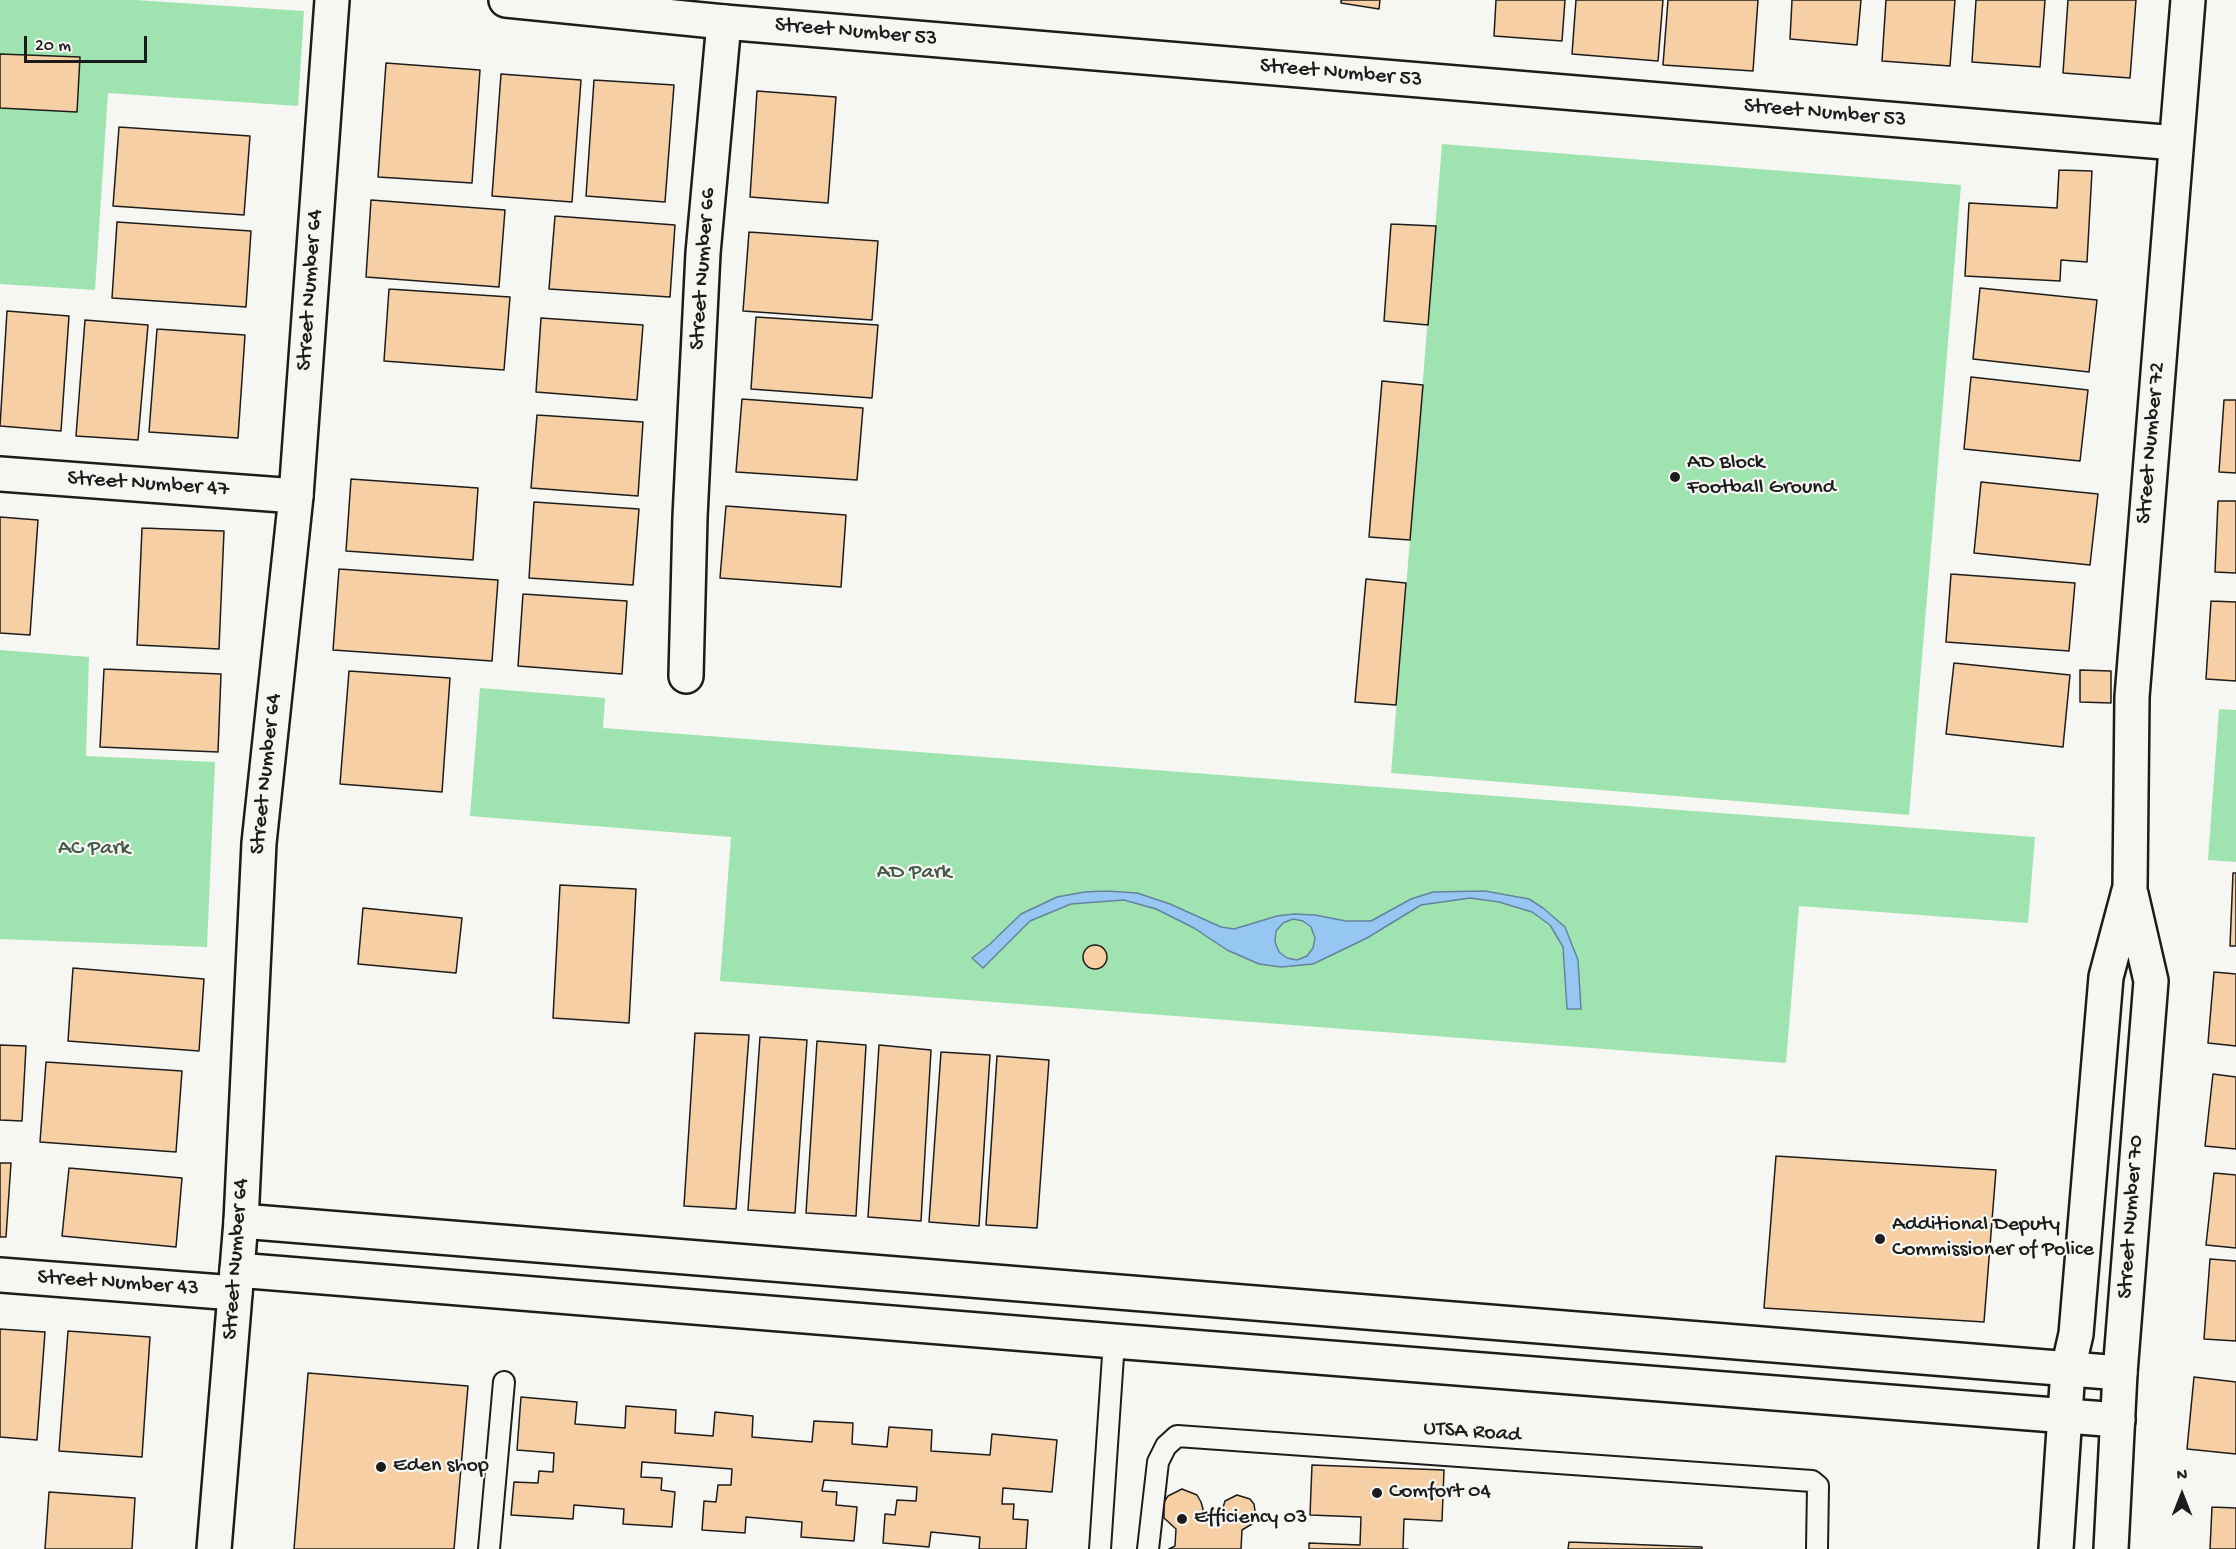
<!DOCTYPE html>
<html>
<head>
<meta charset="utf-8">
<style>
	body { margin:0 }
	#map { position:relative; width:2236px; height:1549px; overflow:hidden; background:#f6f6f2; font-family:"Gochi Hand",sans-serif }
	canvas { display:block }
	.north { position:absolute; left:2152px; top:1465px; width:60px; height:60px; -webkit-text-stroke:4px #f6f6f2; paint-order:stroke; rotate:0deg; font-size:16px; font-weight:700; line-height:24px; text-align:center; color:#1c1c1c }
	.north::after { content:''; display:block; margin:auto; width:21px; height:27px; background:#1c1c1c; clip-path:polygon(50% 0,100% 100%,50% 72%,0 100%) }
	.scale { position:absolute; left:24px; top:36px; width:123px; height:27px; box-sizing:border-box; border:3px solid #1c1c1c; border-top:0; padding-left:8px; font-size:18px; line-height:21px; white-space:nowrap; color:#1c1c1c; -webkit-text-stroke:4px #f6f6f2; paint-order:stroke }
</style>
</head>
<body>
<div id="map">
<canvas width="2236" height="1549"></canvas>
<div class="north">N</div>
<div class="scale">20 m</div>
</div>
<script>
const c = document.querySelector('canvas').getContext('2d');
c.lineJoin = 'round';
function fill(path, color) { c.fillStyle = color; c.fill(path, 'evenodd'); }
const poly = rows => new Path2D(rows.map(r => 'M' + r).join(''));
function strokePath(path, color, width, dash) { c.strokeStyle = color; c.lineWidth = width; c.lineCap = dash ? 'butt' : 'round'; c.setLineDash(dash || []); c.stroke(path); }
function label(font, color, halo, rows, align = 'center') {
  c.font = font + ' "Gochi Hand",sans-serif'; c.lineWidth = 4.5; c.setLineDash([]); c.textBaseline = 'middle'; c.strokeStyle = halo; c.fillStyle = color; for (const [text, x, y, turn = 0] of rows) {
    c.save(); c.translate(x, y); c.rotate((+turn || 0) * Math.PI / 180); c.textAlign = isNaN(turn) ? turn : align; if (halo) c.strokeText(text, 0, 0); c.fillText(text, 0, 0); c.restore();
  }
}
fill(poly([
	[0,0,135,0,304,11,298,106,108,93,95,290,0,284],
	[1442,144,1961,185,1909,815,1391,773],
	[0,650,89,657,86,756,215,762,207,947,0,939],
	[480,688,605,698,603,728,2035,837,2028,923,1799,906,1786,1063,720,981,731,837,470,816],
	[2219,709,2236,710,2236,862,2208,860]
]), '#9fe4b0');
const water = poly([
	[1106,891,1137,893,1170,904,1221,927,1234,929,1277,916,1294,914,1315,915,1346,921,1371,921,1411,899,1433,892,1485,891,1529,899,1543,908,1565,927,1578,960,1581,1009,1567,1009,1563,947,1550,925,1532,912,1499,902,1470,898,1421,905,1367,938,1313,964,1281,967,1259,964,1227,950,1194,928,1156,909,1124,900,1071,904,1030,921,983,968,972,958,990,944,1021,914,1057,897,1084,892,1106,891],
	[1293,919,1303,921,1311,927,1315,938,1313,948,1307,956,1297,960,1287,958,1279,952,1275,942,1276,931,1283,923,1293,919]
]);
fill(water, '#96c7f2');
strokePath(water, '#65839c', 1.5);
const building = poly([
	[1341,0,1380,0,1379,9,1341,3,1341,0],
	[1496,0,1565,0,1562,41,1494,36,1496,0],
	[1576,0,1663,0,1658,61,1572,54,1576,0],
	[1668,0,1758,0,1753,71,1663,65,1668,0],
	[1792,0,1861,0,1857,45,1790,39,1792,0],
	[1886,0,1955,0,1950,66,1882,61,1886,0],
	[1976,0,2045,0,2040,67,1972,62,1976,0],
	[2068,0,2136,0,2130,78,2063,73,2068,0],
	[0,54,80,57,77,112,0,108,0,54],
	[386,63,480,70,472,183,378,177,386,63],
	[501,74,581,80,572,202,492,196,501,74],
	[594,80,674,85,665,202,586,196,594,80],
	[757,91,836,97,828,203,750,197,757,91],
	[119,127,250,136,244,215,113,206,119,127],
	[2059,170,2092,171,2087,262,2061,260,2060,281,1965,276,1969,203,2057,208,2059,170],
	[371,200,505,210,499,287,366,277,371,200],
	[555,216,675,225,670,297,549,289,555,216],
	[117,222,251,231,246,307,112,298,117,222],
	[1391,224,1436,226,1428,325,1384,321,1391,224],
	[749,232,878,241,872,320,743,311,749,232],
	[1980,288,2097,300,2089,372,1973,359,1980,288],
	[389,289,510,297,504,370,384,361,389,289],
	[7,311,69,316,61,431,0,426,7,311],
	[756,317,878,325,872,398,751,389,756,317],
	[541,318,643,325,637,400,536,392,541,318],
	[85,320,148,325,138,440,76,436,85,320],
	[157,329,245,335,238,438,149,432,157,329],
	[1971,377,2088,390,2080,461,1964,449,1971,377],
	[1382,381,1423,385,1410,540,1369,537,1382,381],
	[742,399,863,408,857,480,736,472,742,399],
	[2224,400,2236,400,2236,473,2219,472,2224,400],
	[537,415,643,422,638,496,531,488,537,415],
	[351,479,478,488,473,560,346,551,351,479],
	[1981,482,2098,494,2090,565,1974,553,1981,482],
	[2218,501,2236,501,2236,573,2215,572,2218,501],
	[534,502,639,509,633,585,529,578,534,502],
	[726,506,846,515,841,587,720,578,726,506],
	[0,517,38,520,30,635,0,633,0,517],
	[142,528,224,531,219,649,137,645,142,528],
	[339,569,498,580,492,661,333,650,339,569],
	[1951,574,2075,583,2069,651,1946,642,1951,574],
	[1366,579,1406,583,1396,705,1355,702,1366,579],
	[523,594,627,601,622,674,518,666,523,594],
	[2211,601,2236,602,2236,681,2206,679,2211,601],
	[1954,663,2070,675,2063,747,1946,734,1954,663],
	[104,669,221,674,218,752,100,747,104,669],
	[2080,670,2111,671,2111,703,2080,702,2080,670],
	[349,671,450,678,442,792,340,784,349,671],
	[2233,873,2236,873,2236,946,2230,946,2233,873],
	[560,885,636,889,629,1023,553,1018,560,885],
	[363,908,462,918,456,973,358,964,363,908],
	'1083 957a12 12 0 1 1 24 0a12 12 0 1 1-24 0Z',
	[73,968,204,979,199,1051,68,1041,73,968],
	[2214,972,2236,974,2236,1046,2208,1043,2214,972],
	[695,1033,749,1035,736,1209,684,1206,695,1033],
	[760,1037,807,1040,795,1213,748,1210,760,1037],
	[817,1041,866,1045,856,1216,806,1213,817,1041],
	[0,1045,26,1046,22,1121,0,1120,0,1045],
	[879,1045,931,1050,921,1221,868,1217,879,1045],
	[941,1052,990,1055,979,1226,929,1222,941,1052],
	[997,1056,1049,1060,1037,1228,986,1225,997,1056],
	[46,1062,182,1071,176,1152,40,1142,46,1062],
	[2213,1074,2236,1077,2236,1149,2205,1146,2213,1074],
	[1776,1156,1996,1170,1984,1322,1764,1308,1776,1156],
	[0,1163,11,1163,6,1237,0,1237,0,1163],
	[69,1168,182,1178,176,1247,62,1236,69,1168],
	[2214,1173,2236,1175,2236,1248,2206,1245,2214,1173],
	[2210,1259,2236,1261,2236,1341,2204,1339,2210,1259],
	[0,1329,45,1332,37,1440,0,1437,0,1329],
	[68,1331,150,1337,142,1457,59,1451,68,1331],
	[308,1373,468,1386,454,1549,294,1549,308,1373],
	[2194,1377,2236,1382,2236,1454,2187,1449,2194,1377],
	[521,1397,577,1402,575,1424,625,1428,626,1406,676,1410,675,1433,713,1436,715,1412,753,1416,752,1437,812,1442,814,1421,853,1423,852,1444,887,1447,889,1427,932,1430,931,1451,990,1455,992,1434,1057,1440,1052,1492,1003,1488,1002,1504,1014,1504,1013,1519,1028,1520,1026,1549,979,1549,980,1537,931,1532,929,1547,883,1543,885,1514,895,1515,897,1500,916,1501,917,1487,824,1480,822,1491,837,1492,836,1505,857,1507,854,1541,801,1537,802,1522,746,1517,745,1533,702,1530,704,1501,716,1502,718,1485,731,1485,732,1469,642,1462,641,1477,662,1478,661,1490,675,1492,672,1527,623,1524,624,1509,574,1505,573,1519,511,1515,514,1482,538,1483,539,1471,553,1472,554,1453,517,1450,521,1397],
	[1312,1465,1444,1470,1442,1521,1404,1519,1403,1549,1408,1549,1309,1549,1309,1543,1360,1545,1361,1517,1310,1515,1312,1465],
	[1182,1489,1197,1495,1201,1502,1203,1509,1199,1522,1224,1523,1221,1514,1225,1501,1237,1495,1250,1499,1254,1504,1256,1518,1252,1524,1242,1530,1241,1549,1169,1549,1175,1546,1176,1529,1164,1518,1164,1502,1168,1496,1182,1489],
	[49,1492,135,1498,132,1549,45,1549,49,1492],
	[2212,1507,2236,1508,2236,1549,2210,1549,2212,1507],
	[1569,1542,1702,1547,1702,1549,1568,1549,1569,1542]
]);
fill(building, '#f6cfa5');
strokePath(building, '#1c1c1c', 1.5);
const service = poly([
	[489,1549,504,1382],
	[1100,1549,1114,1341],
	[1148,1549,1158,1462,1166,1446,1177,1436,1812,1481,1818,1486,1817,1549]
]);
const minor = poly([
	[0,474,296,496],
	[686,676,690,517,703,253,724,22],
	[241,1221,2120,1373],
	[237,1270,1114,1341,2118,1420],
	[0,1275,235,1293]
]);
const tertiary = poly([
	[506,0,724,22,2176,143],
	[214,1549,241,1221,259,843,296,496,332,0],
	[2056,1549,2068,1369,2076,1334,2106,977,2130,887,2132,697,2188,0],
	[2111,1549,2120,1373,2151,981,2131,894]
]);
strokePath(service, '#1c1c1c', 24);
strokePath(minor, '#1c1c1c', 38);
strokePath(tertiary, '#1c1c1c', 38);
strokePath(service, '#f6f6f2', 20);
strokePath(minor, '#f6f6f2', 33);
strokePath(tertiary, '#f6f6f2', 33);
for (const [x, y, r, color] of [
	[1675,477,6,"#1c1c1c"],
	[1880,1239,6,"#1c1c1c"],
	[381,1467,6,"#1c1c1c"],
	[1377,1493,6,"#1c1c1c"],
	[1182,1519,6,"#1c1c1c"]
]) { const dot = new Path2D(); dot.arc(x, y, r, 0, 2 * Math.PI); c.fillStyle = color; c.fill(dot); strokePath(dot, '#f6f6f2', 2); }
label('22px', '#1c1c1c', '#f6f6f2', [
	["Street Number 53",856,33,5],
	["Street Number 53",1341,74,5],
	["Street Number 53",1825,114,5],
	["Street Number 66",704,269,-86],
	["Street Number 64",311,290,-86],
	["Street Number 72",2152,443,-85],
	["Street Number 47",148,485,4],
	["Street Number 64",267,774,-84],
	["Street Number 70",2132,1217,-86],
	["Street Number 64",237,1259,-86],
	["Street Number 43",118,1284,4],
	["UTSA Road",1472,1433,4]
]);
label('22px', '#1c1c1c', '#f6f6f2', [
	["AD Block",1687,464],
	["Football Ground",1687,489],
	["Additional Deputy",1892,1226],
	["Commissioner of Police",1892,1251],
	["Eden shop",393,1467],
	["Comfort 04",1389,1493],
	["Efficiency 03",1194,1519]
], 'left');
label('22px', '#435848', '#f6f6f2', [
	["AC Park",94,850],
	["AD Park",914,874]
]);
</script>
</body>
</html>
